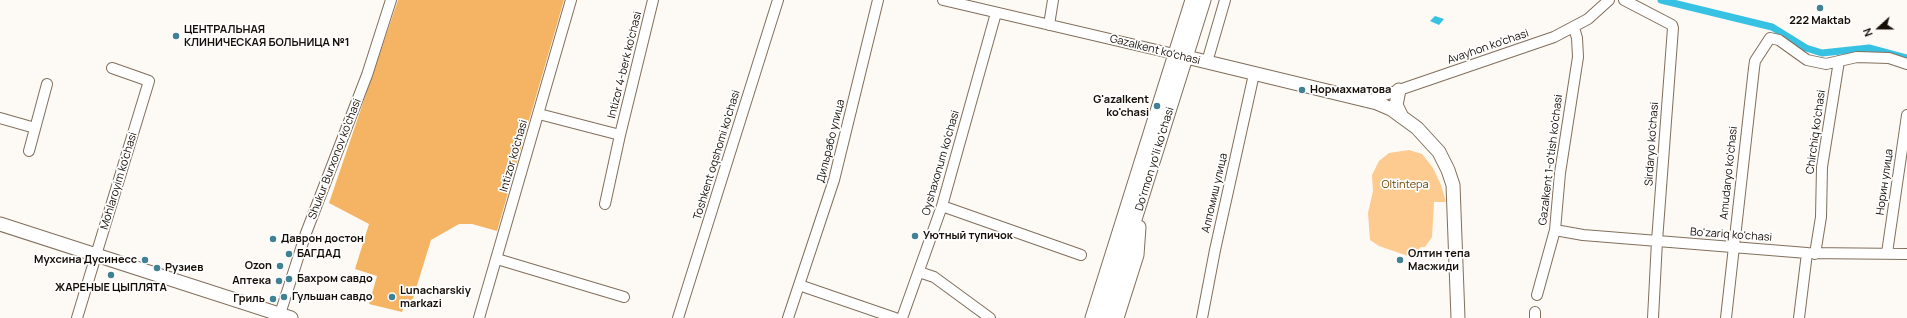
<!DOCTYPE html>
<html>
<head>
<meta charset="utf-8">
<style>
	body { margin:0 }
	#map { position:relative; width:1907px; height:318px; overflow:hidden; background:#fdf9f4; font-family:Manrope,sans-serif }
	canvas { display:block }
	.north { position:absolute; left:1859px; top:8px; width:40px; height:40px; -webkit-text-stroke:3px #fff; paint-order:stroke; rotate:249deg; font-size:11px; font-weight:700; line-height:16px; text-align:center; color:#150e07 }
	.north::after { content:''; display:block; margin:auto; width:14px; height:18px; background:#150e07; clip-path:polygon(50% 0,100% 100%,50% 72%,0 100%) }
</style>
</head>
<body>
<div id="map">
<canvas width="1907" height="318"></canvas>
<div class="north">N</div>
</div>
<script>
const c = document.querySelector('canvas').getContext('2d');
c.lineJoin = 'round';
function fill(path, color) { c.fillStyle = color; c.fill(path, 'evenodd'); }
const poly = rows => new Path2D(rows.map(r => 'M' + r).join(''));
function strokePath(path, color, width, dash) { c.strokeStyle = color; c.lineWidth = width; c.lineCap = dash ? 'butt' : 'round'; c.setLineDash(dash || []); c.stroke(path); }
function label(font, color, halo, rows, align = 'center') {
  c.font = font + ' Manrope,sans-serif'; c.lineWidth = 3.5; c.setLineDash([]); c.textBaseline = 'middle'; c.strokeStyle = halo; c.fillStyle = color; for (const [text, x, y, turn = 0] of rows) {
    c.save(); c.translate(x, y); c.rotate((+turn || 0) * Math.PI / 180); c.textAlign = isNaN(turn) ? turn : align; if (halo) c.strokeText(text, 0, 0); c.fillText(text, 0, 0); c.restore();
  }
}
fill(poly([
	[1409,150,1422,154,1433,168,1441,185,1446,202,1434,202,1432,237,1425,247,1421,247,1411,257,1379,246,1370,240,1368,213,1373,191,1372,175,1379,161,1389,153]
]), '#fdca8f');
fill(poly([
	[398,0,564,0,497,231,472,224,459,224,431,240,410,308,404,307,402,312,369,304,377,276,355,269,369,224,329,203]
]), '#f5b464');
fill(poly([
	[1435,16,1444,19,1439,25,1430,21]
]), '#37c2e4');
strokePath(poly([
	[1661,0,1772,27,1806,48,1822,53,1869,48,1907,58]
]), '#37c2e4', 7);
const minor = poly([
	[943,0,1174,54],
	[1624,0,1672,25,1673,28,1657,241,1653,318],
	[1049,25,1053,0],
	[1207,62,1225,0],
	[1367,101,1554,37,1588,19,1609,0],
	[539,114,620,135],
	[0,118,35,128],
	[29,151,47,84],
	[605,204,620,135,653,0],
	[942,206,1081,255],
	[1555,230,1583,235,1807,253,1907,254],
	[1887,253,1907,115],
	[1815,254,1821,217,1822,167,1839,61],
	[96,255,149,81,112,68],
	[497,259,624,297],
	[919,272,934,277,990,318],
	[799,285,895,318],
	[1537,295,1555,230,1560,173,1578,57,1577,38,1574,28],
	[1535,312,1535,318],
	[280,314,306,233,367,75,391,0],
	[77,318,94,262],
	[479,318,571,0],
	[678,318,778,0],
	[788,318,834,180,878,0],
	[902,318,942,206,996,13],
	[1202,318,1215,250,1254,74],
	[1726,318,1754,68,1755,61,1770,38,1779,40,1807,60,1826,64,1857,57,1889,58,1907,64],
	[1799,318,1807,253]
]);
const major = poly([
	[1174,54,1377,103,1391,109,1417,128,1439,152,1448,170,1453,185,1458,318],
	[1399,90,1396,105,1402,117],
	[0,224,291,318],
	[1092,318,1192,0],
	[1104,318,1204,0],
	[1117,318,1137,255,1139,227]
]);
strokePath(minor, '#816f5c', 12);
strokePath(major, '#816f5c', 15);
strokePath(minor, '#fff', 10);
strokePath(major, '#fff', 13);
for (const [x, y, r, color] of [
	[1820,8,4,"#408294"],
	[176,36,4,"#408294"],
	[1302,90,4,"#408294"],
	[1157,106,4,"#408294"],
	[915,236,4,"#408294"],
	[273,239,4,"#408294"],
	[289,254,4,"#408294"],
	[145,260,4,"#408294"],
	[1400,260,4,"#408294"],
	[280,266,4,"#408294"],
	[157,268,4,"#408294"],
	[111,275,4,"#408294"],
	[289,279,4,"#408294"],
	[279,281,4,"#408294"],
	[284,297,4,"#408294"],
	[392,297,4,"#408294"],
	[273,299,4,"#408294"]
]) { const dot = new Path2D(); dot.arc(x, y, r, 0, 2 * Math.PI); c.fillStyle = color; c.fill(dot); strokePath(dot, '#fff', 1.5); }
label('bold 11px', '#150e07', '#fff', [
	["222 Maktab",1820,21,"center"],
	["ЦЕНТРАЛЬНАЯ",184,30],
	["КЛИНИЧЕСКАЯ БОЛЬНИЦА №1",184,43],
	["Нормахматова",1310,90],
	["G'azalkent",1149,100,"right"],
	["ko'chasi",1149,113,"right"],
	["Уютный тупичок",923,236],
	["Даврон достон",281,239],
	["БАГДАД",297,254],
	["Олтин тепа",1408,254],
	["Масжиди",1408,267],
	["Мухсина Дусинесс",137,260,"right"],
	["Ozon",272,266,"right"],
	["Рузиев",165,268],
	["Бахром савдо",297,279],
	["Аптека",271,281,"right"],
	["ЖАРЕНЫЕ ЦЫПЛЯТА",111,288,"center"],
	["Lunacharskiy",400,291],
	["markazi",400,304],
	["Гульшан савдо",292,297],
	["Гриль",265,299,"right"]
], 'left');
label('11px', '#150e07', '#fff', [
	["Avayhon ko'chasi",1488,47,-19],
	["Gazalkent ko'chasi",1155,50,14],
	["Intizor 4-berk ko'chasi",625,65,-76],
	["Chirchiq ko'chasi",1816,132,-82],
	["Дильрабо улица",831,141,-76],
	["Sirdaryo ko'chasi",1652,144,-86],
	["Toshkent oqshomi ko'chasi",717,155,-73],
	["Intizor ko'chasi",514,156,-74],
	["Shukur Burxonov ko'chasi",335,159,-69],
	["Do‘rmon yo‘li ko‘chasi",1155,159,-73],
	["Gazalkent 1-o'tish ko'chasi",1551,160,-83],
	["Oyshaxonum ko'chasi",941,163,-74],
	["Amudaryo ko'chasi",1729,173,-84],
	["Mohlaroyim ko'chasi",119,181,-73],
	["Норин улица",1885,182,-82],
	["Алпомиш улица",1215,193,-77],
	["Bo'zariq ko'chasi",1731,235,4]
]);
label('11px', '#6f4603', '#fff', [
	["Oltintepa",1405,185]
]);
</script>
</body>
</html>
